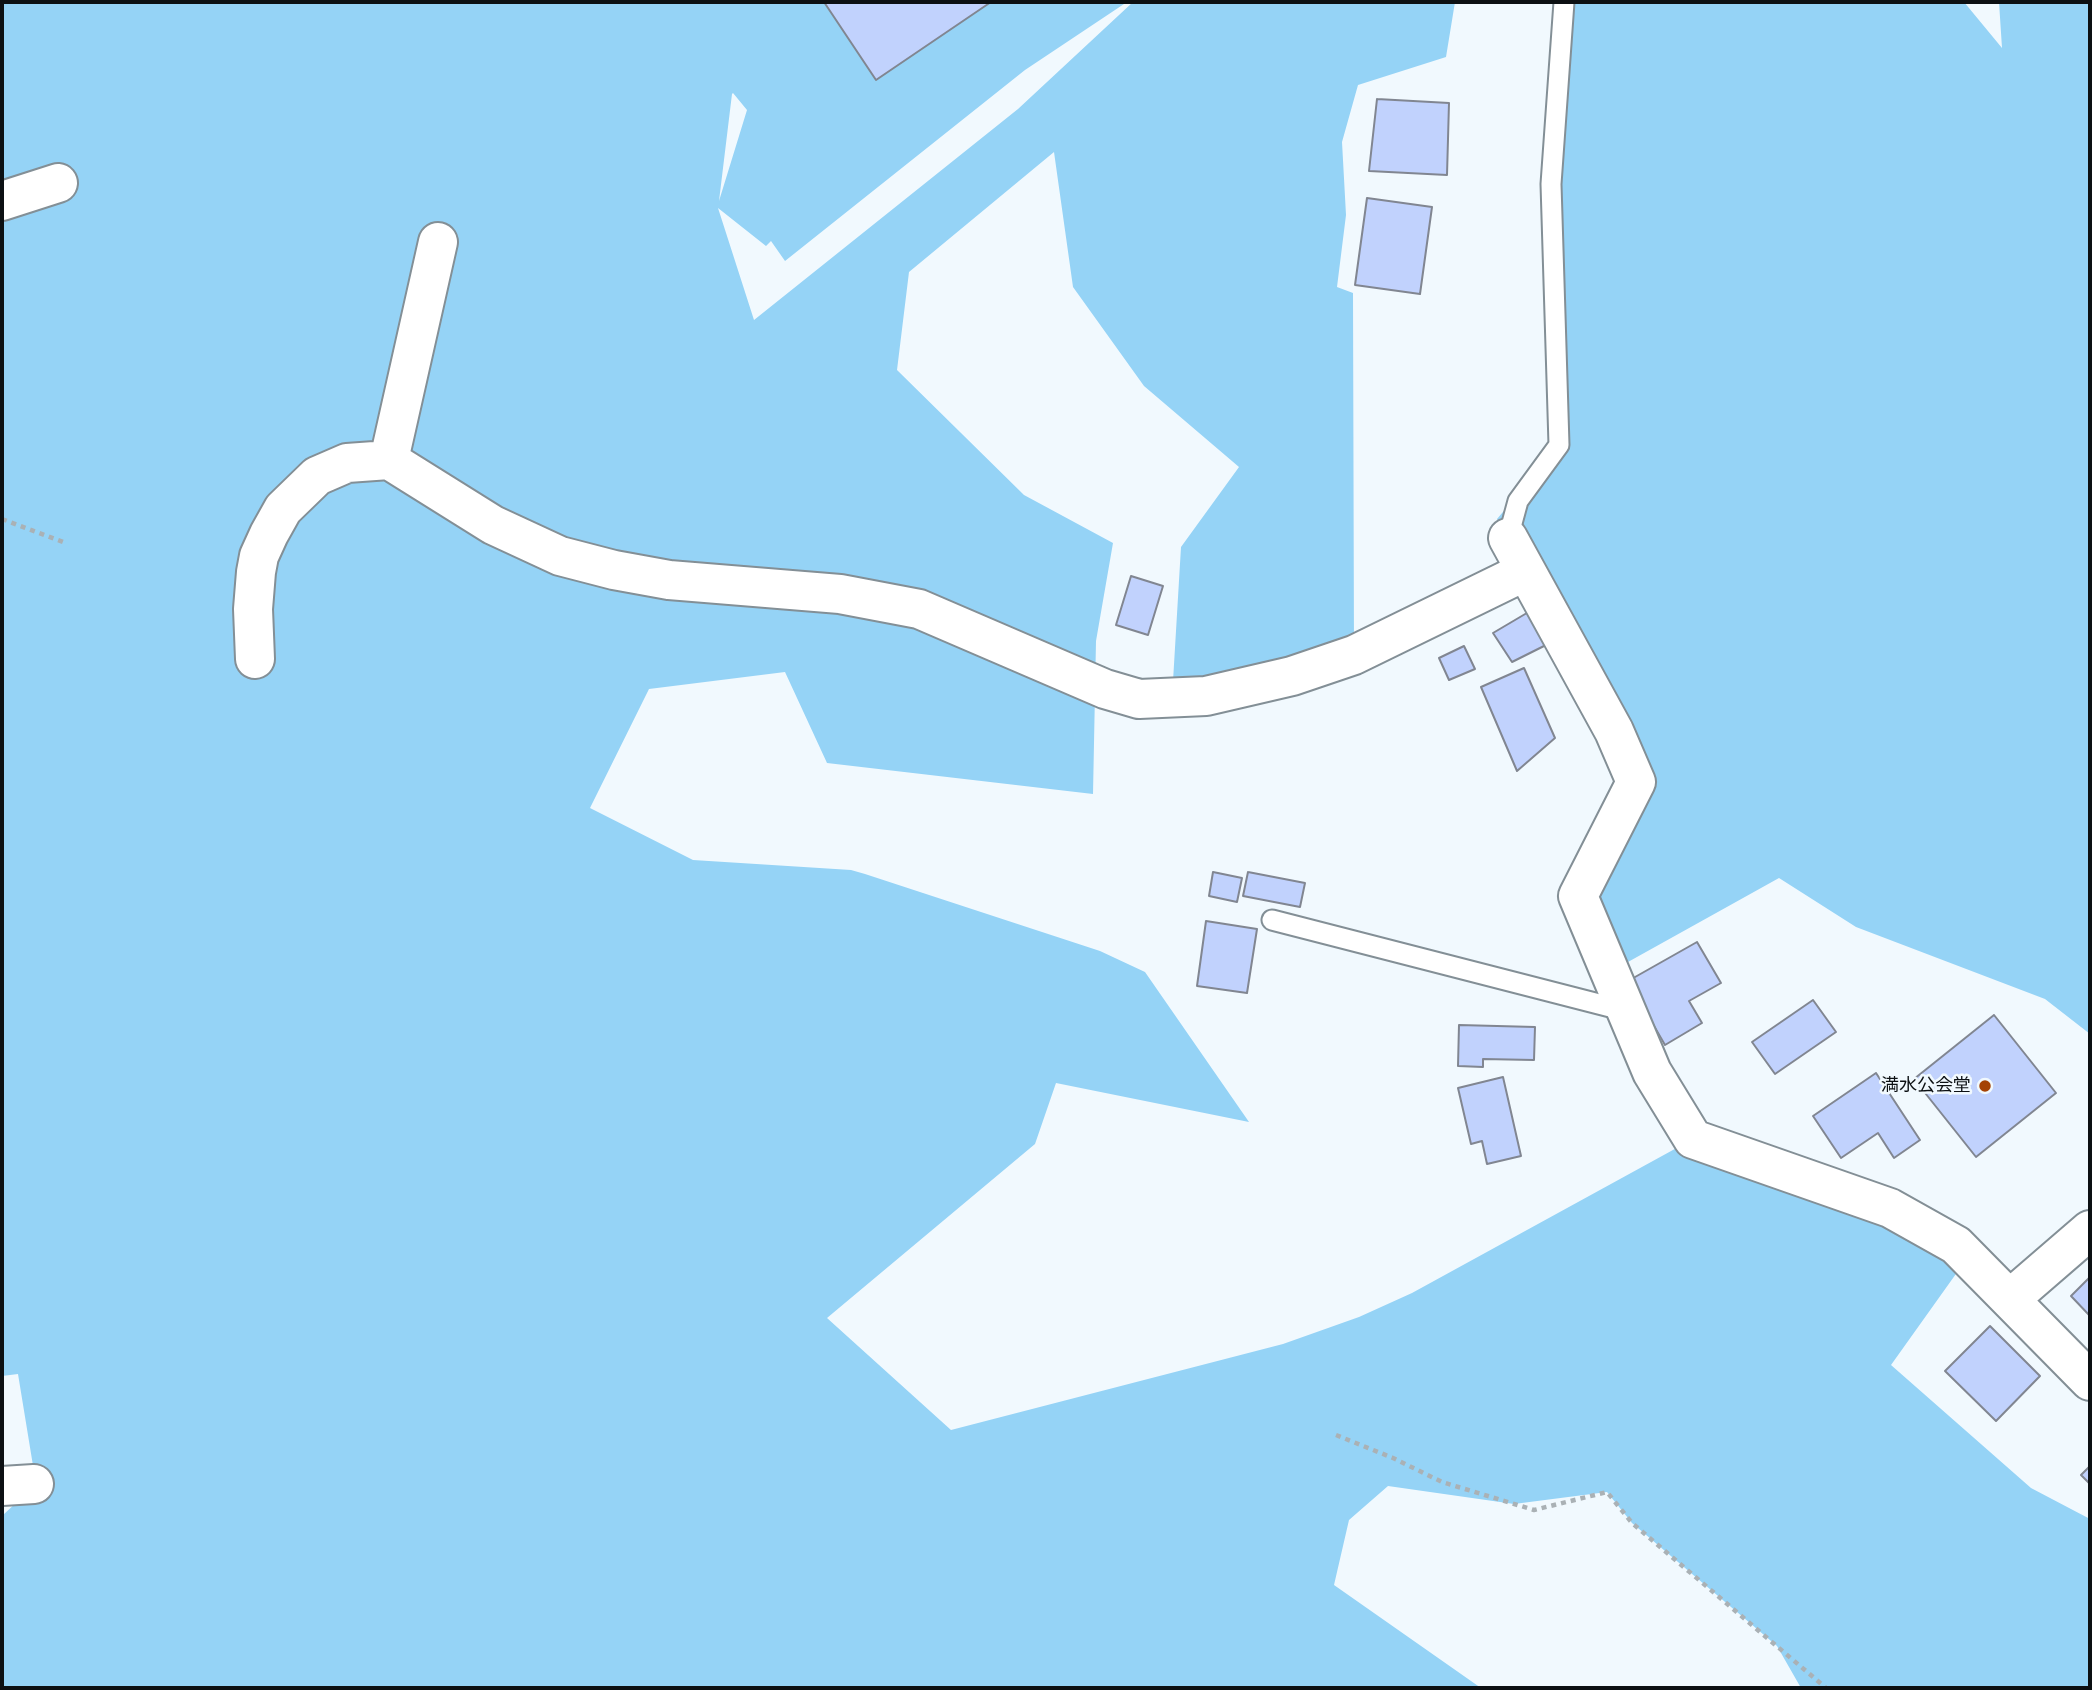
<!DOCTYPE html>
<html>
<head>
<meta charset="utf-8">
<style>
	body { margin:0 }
	#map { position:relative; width:2092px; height:1690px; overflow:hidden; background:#f1f9fe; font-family:Lora,serif }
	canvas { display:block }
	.frame { position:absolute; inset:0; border:4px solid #0c1013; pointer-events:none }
</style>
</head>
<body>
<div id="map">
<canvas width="2092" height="1690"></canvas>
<div class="frame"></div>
</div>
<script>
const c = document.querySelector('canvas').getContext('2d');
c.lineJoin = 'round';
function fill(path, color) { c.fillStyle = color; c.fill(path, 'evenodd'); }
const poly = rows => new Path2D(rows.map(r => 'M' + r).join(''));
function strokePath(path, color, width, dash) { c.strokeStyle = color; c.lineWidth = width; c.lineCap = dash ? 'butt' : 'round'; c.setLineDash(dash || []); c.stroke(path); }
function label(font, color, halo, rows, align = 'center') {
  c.font = font + ' Lora,"Noto Sans JP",serif'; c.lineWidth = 5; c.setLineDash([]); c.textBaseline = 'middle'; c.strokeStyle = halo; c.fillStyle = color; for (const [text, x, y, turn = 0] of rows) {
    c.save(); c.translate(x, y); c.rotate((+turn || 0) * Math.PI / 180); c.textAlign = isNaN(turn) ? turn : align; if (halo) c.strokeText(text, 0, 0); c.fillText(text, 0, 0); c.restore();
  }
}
fill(poly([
	[2,2,1127,2,1025,70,785,261,771,241,766,246,718,208,754,320,1018,109,1133,2,1455,2,1446,57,1358,85,1342,142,1346,215,1337,287,1353,293,1354,655,1172,698,1181,547,1239,467,1144,386,1073,287,1054,152,909,272,897,370,1024,495,1113,543,1096,641,1093,794,827,763,785,672,649,689,590,808,693,860,851,870,865,874,1100,951,1145,972,1249,1122,1056,1083,1035,1144,827,1318,951,1430,1283,1344,1359,1317,1412,1293,1693,1139,1968,1257,1891,1365,2031,1488,2090,1519,2090,1688,1801,1688,1777,1646,1632,1523,1607,1492,1514,1504,1388,1486,1349,1520,1334,1585,1481,1688,2,1688,2,1516,36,1484,18,1374,2,1376],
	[733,93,747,110,719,201,732,94],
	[1565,2,1964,2,2002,48,1999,2,2090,2,2090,1034,2045,999,1856,927,1779,878,1610,972,1578,896,1636,781,1497,519,1559,445,1555,313]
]), '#95d3f6');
const building = poly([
	[824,2,991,2,876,80,824,2],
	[1377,99,1449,103,1447,175,1369,171,1377,99],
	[1367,198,1432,207,1420,294,1355,285,1367,198],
	[1131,576,1163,586,1148,635,1116,625,1131,576],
	[1537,607,1554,641,1512,662,1493,633,1537,607],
	[1464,646,1475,669,1449,680,1439,658,1464,646],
	[1524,668,1555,738,1517,771,1481,687,1524,668],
	[1213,872,1242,878,1237,902,1209,896,1213,872],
	[1248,872,1305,883,1300,907,1243,896,1248,872],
	[1206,921,1257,929,1247,993,1197,986,1206,921],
	[1697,942,1721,983,1689,1001,1702,1023,1665,1045,1628,981,1697,942],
	[1813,1000,1836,1032,1775,1074,1752,1042,1813,1000],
	[1994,1015,2056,1093,1976,1157,1914,1079,1994,1015],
	[1459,1025,1535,1027,1534,1060,1483,1059,1483,1067,1458,1066,1459,1025],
	[1876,1073,1920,1140,1894,1158,1878,1133,1841,1158,1813,1116,1876,1073],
	[1503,1077,1521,1156,1487,1164,1482,1141,1471,1144,1458,1088,1503,1077],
	[2090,1277,2090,1316,2071,1296,2090,1277],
	[1990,1326,2040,1376,1996,1421,1945,1371,1990,1326],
	[2090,1466,2090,1484,2081,1475,2090,1466]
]);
fill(building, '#c1d2fd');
strokePath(building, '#818691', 2);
const lane = poly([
	[1508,538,1518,501,1559,445,1551,184,1564,2],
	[1272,920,1626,1011]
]);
const street = poly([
	[2,201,58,183],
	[389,460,438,242],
	[1508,538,1614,731,1636,782,1578,896,1652,1072,1693,1139,1890,1208,1956,1245,2090,1381],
	[255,659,253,609,256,572,259,556,269,534,283,509,317,476,347,463,389,460,493,525,560,556,614,570,669,580,840,594,919,609,1105,689,1139,699,1206,696,1292,676,1354,655,1526,571],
	[2010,1299,2090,1230],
	[2,1486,34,1484]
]);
strokePath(lane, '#838f96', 23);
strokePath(street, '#838f96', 42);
strokePath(poly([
	[2,519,63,542],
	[1336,1435,1393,1458,1442,1482,1534,1510,1607,1492,1632,1523,1826,1688]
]), '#aab1b5', 4.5, [5, 5]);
strokePath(lane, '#fff', 19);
strokePath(street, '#fff', 38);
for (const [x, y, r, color] of [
	[1985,1086,7,"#a44205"]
]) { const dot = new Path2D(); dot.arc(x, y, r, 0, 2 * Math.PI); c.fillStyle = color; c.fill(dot); strokePath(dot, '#f1f9fe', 2.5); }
label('18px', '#0c1013', '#f1f9fe', [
	["満水公会堂",1971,1086]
], 'right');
</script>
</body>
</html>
